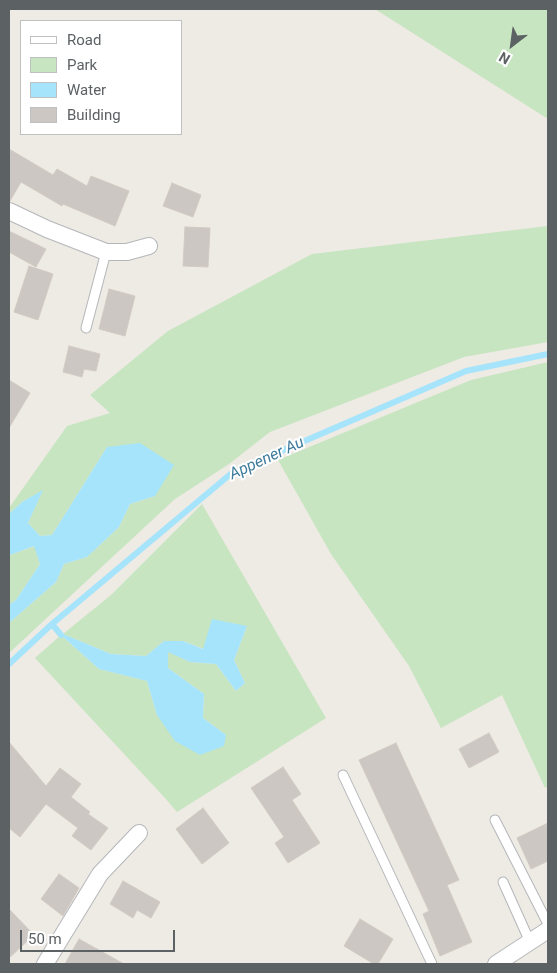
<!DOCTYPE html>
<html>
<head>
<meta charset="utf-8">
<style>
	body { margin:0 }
	#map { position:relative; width:557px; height:973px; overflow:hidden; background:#eeeae4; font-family:Roboto,sans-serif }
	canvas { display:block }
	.frame { position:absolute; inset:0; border:10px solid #5c6164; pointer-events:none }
	.legend { position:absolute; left:20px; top:20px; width:162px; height:115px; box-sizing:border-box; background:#fff; border:1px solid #bec0c1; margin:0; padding:6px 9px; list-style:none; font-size:15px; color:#5c6164 }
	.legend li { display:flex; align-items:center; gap:10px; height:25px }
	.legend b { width:25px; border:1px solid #bec0c1 }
	.north { position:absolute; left:487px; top:20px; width:50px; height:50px; -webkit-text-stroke:4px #fff; paint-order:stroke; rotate:210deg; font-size:14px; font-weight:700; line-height:20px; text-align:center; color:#5c6164 }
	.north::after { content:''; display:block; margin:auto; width:18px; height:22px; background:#5c6164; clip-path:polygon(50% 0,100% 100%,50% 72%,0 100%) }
	.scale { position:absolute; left:20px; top:930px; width:155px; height:22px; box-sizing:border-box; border:2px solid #5c6164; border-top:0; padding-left:6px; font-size:15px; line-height:18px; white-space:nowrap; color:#5c6164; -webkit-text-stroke:4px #fff; paint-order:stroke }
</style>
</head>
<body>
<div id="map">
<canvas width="557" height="973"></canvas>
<div class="frame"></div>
<ul class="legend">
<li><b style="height:6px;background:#fff"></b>Road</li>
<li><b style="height:14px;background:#c7e5c1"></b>Park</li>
<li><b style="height:14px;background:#a6e4fc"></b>Water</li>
<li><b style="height:14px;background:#ccc7c3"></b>Building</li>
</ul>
<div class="north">N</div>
<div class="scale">50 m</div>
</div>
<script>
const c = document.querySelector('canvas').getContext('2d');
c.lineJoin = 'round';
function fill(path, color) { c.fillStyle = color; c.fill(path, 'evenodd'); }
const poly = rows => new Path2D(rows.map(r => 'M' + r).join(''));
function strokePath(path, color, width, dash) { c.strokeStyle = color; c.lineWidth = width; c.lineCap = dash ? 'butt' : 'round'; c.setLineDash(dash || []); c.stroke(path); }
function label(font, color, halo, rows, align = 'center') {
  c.font = font + ' Roboto,sans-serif'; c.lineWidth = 4; c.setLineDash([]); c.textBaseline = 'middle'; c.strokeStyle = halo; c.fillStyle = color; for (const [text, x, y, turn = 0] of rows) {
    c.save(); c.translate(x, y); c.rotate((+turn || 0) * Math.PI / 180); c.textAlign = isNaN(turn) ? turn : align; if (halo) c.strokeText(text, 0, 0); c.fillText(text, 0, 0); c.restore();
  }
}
fill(poly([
	[375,9,548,9,548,119],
	[548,226,548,342,464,357,270,432,229,464,175,499,9,653,9,623,56,582,64,564,87,557,119,527,130,504,155,496,107,447,52,535,40,536,28,523,42,491,22,502,9,514,9,508,67,426,110,413,90,395,168,331,312,254],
	[548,362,548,786,545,788,502,695,441,728,409,666,331,554,278,460,471,380],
	[202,504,326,718,177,812,165,798,35,658,61,635,99,669,147,681,157,715,226,735,203,718,204,694,168,668,168,651,190,662,216,664,236,691,245,683,234,660,247,626,204,649,183,641,164,641,146,656,111,654,63,634,111,595],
	[35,546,40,564,16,600,9,605,9,556,10,555]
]), '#c7e5c1');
fill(poly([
	[140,443,174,465,155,496,130,504,119,527,87,557,64,564,56,582,9,623,9,605,16,600,40,564,34,546,10,555,9,556,9,514,22,502,43,490,28,523,40,536,52,535,107,447],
	[212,619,247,626,234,660,245,683,236,691,216,664,190,662,168,652,168,668,204,694,203,718,226,735,224,746,200,755,175,741,157,715,147,681,99,669,61,635,63,634,111,654,146,656,164,641,183,641,203,649]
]), '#a6e4fc');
strokePath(poly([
	[52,624,61,635],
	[9,664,52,624,233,472,466,371,548,354]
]), '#a6e4fc', 6);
const building = poly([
	[9,149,53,175,57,169,87,186,91,176,129,191,115,226,63,204,62,206,21,182,10,201,9,201,9,149],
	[172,183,201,195,193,217,163,206,172,183],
	[185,227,210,228,208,267,183,266,185,227],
	[9,231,46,249,36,267,9,252,9,231],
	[29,266,53,274,38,320,14,312,29,266],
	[109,289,135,296,125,336,99,329,109,289],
	[69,346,100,354,96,371,84,369,82,377,63,372,69,346],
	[9,380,30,393,9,428,9,380],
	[489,733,499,752,469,768,459,749,489,733],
	[9,742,46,786,60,768,81,784,71,797,90,812,88,814,108,828,91,850,72,836,78,828,46,804,20,837,9,828,9,742],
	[396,743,459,880,447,885,472,942,440,956,423,914,429,911,359,760,396,743],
	[283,767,301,794,292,800,320,843,288,863,275,843,284,837,251,788,283,767],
	[203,808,229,843,202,864,176,829,203,808],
	[548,823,548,861,531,869,517,838,548,823],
	[59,874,79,888,63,916,41,899,59,874],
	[123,881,160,902,151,918,137,910,133,918,110,904,123,881],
	[9,909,34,935,9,958,9,909],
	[360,919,393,939,378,964,374,964,344,946,360,919],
	[79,939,124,964,65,964,79,939]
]);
fill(building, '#ccc7c3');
strokePath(building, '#d2cbc2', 1);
const service = poly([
	[86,328,106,252],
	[343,775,432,964],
	[495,820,548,924],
	[503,882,530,942]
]);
const minor = poly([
	[9,211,47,229,106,252,127,252,149,246],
	[45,964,100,874,139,833],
	[496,964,548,930]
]);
strokePath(service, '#b4b7ba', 11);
strokePath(minor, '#b4b7ba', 18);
strokePath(service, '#fff', 9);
strokePath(minor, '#fff', 16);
label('italic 16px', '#3e7b9c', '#fff', [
	["Appener Au",267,459,-25]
]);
</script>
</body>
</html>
